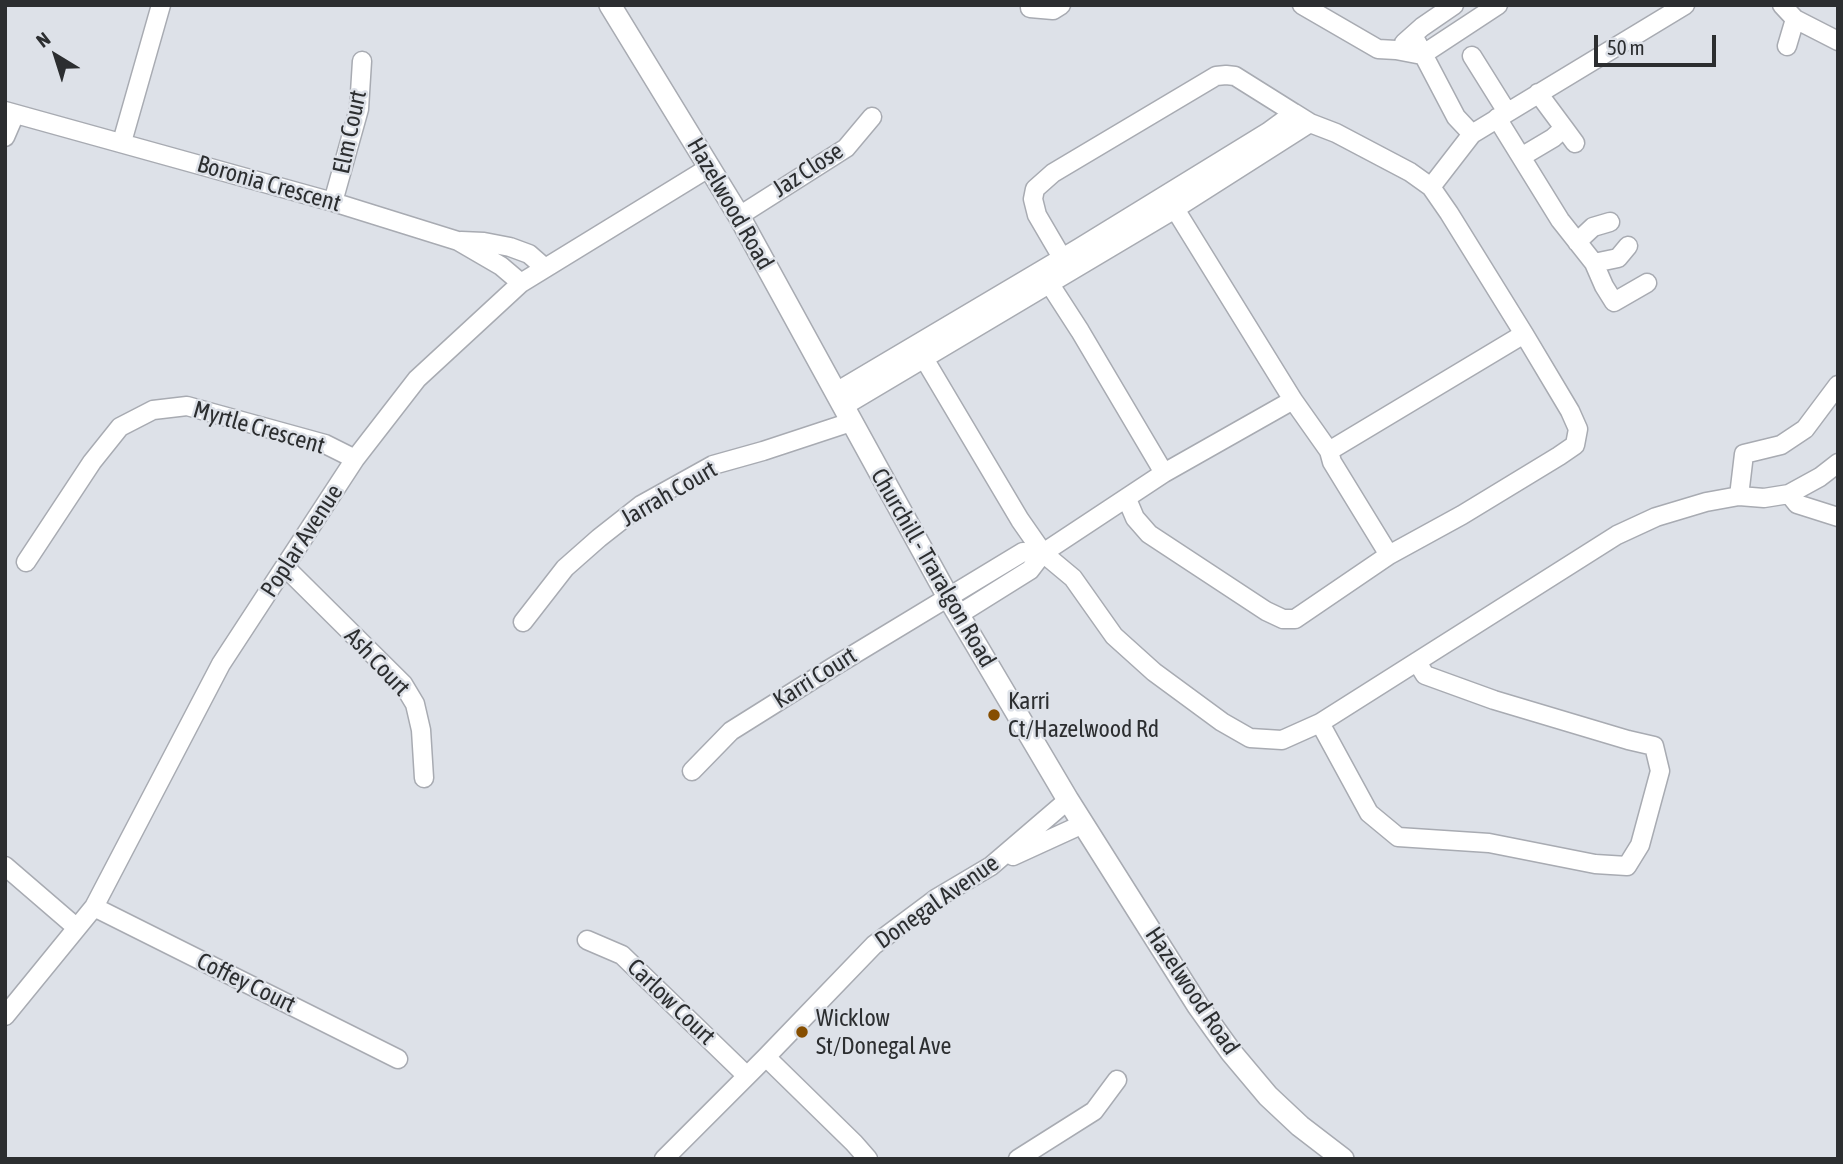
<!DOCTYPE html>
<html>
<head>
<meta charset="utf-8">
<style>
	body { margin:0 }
	#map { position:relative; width:1843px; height:1164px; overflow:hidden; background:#dde1e8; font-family:"Asap Condensed",sans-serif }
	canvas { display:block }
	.frame { position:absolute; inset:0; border:7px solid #2c2e30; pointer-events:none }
	.north { position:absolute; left:21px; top:21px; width:70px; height:70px; -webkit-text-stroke:5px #dde1e8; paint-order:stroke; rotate:322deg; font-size:19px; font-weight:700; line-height:28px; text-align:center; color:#2c2e30 }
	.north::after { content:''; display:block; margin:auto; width:24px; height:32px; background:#2c2e30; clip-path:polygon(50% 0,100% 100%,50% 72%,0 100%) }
	.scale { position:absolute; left:1594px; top:35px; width:122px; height:32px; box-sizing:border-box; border:4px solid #2c2e30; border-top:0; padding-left:9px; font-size:21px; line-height:24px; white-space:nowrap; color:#2c2e30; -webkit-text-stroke:5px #dde1e8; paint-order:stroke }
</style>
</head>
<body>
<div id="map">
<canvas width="1843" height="1164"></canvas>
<div class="frame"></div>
<div class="north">N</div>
<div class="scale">50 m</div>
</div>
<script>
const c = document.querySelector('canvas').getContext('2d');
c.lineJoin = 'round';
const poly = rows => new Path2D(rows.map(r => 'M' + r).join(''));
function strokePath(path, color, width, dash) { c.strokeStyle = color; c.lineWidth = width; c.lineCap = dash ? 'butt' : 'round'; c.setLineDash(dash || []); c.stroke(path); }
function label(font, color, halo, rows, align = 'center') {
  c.font = font + ' "Asap Condensed",sans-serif'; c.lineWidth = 5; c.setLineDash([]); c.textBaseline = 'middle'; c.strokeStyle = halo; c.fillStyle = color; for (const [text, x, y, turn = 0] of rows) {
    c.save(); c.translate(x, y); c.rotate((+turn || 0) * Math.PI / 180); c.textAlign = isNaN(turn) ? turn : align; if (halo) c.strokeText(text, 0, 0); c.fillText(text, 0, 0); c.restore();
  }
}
const minor = poly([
	[1302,5,1378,49,1396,50,1422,55,1498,5],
	[1782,5,1795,19,1838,41],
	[1030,8,1053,10,1061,5],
	[1413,35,1456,117,1472,134,1431,187],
	[1404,43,1422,27,1454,5],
	[1787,46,1795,19],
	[1472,56,1507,112],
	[5,111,333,202,458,241,501,266,521,283],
	[1497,118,1560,220,1594,263,1604,286,1614,302,1647,283],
	[1564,128,1575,143],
	[1472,134,1685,5],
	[5,137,15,114],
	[122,142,161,5],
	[1521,157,1553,138,1564,128,1538,93],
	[333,202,359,109,362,61],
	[1175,209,1293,400,1329,451,1332,462,1389,555],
	[739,216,846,148,872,117],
	[461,241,484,242,510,247,529,254,545,268],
	[1577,242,1593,227,1610,222],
	[1594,263,1618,258,1628,246],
	[1068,268,1037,215,1033,199,1035,189,1053,173,1216,76,1226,75,1235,76,1294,113],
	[1049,283,1080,331,1164,473],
	[925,360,1020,520,1043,553,1073,578,1114,636,1154,672,1222,722,1250,738,1282,740,1320,723,1617,535,1656,517,1706,502,1739,496,1764,498,1789,494,1820,477,1838,463],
	[836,392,1079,248,1268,132,1294,113,1310,123],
	[844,406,1175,209,1310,123,1336,133,1410,172,1431,187,1449,213,1524,334,1570,411,1578,429,1575,445,1559,456,1462,515,1389,555,1295,619,1283,619,1266,611,1149,534,1135,518,1127,499],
	[1329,451,1524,334],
	[1789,494,1797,504,1838,517],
	[1739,496,1744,454,1781,445,1805,429,1838,385],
	[26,562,92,462,120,427,153,410,187,406,325,444,355,459],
	[286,568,403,684,415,704,421,730,424,778],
	[958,615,1030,570,1043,553,1164,473,1293,400],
	[523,622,565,568,599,538,641,505,713,465,763,451,851,422],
	[1320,723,1369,813,1398,837,1489,843,1595,864,1627,866,1640,845,1660,771,1654,746,1628,740,1494,700,1425,675,1417,662],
	[692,771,731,731,833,667,1023,552,1043,553],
	[1013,856,1083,824],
	[5,866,77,928],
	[94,907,398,1059],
	[587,940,622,955,747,1076],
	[5,1016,94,907,221,664,355,459,417,379,521,283,710,167],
	[766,1057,854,1143,868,1159],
	[664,1159,766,1057,874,945,937,898,991,866,1068,800],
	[1018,1159,1094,1111,1117,1080]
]);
const major = poly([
	[610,5,739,216,948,597,1068,800,1198,1006,1231,1052,1268,1096,1300,1126,1343,1159]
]);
strokePath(minor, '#a8abb2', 21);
strokePath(major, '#a8abb2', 24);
strokePath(minor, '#fff', 18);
strokePath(major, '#fff', 21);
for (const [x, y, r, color] of [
	[994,715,7,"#864e00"],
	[802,1032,7,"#864e00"]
]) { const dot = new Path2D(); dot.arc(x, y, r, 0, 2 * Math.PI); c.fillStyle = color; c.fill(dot); strokePath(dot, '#dde1e8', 2.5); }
label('24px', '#2c2e30', '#dde1e8', [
	["Elm Court",350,132,-78],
	["Jaz Close",808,170,-33],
	["Boronia Crescent",269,184,16],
	["Hazelwood Road",730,204,60],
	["Myrtle Crescent",259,428,16],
	["Jarrah Court",669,494,-30],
	["Poplar Avenue",302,541,-57],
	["Churchill - Traralgon Road",933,568,60],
	["Ash Court",377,662,47],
	["Karri Court",815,678,-32],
	["Donegal Avenue",937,902,-35],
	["Coffey Court",246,983,26],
	["Hazelwood Road",1192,991,56],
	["Carlow Court",671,1002,44]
]);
label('24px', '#2c2e30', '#dde1e8', [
	["Karri",1008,701],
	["Ct/Hazelwood Rd",1008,729],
	["Wicklow",816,1018],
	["St/Donegal Ave",816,1046]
], 'left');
</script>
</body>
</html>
